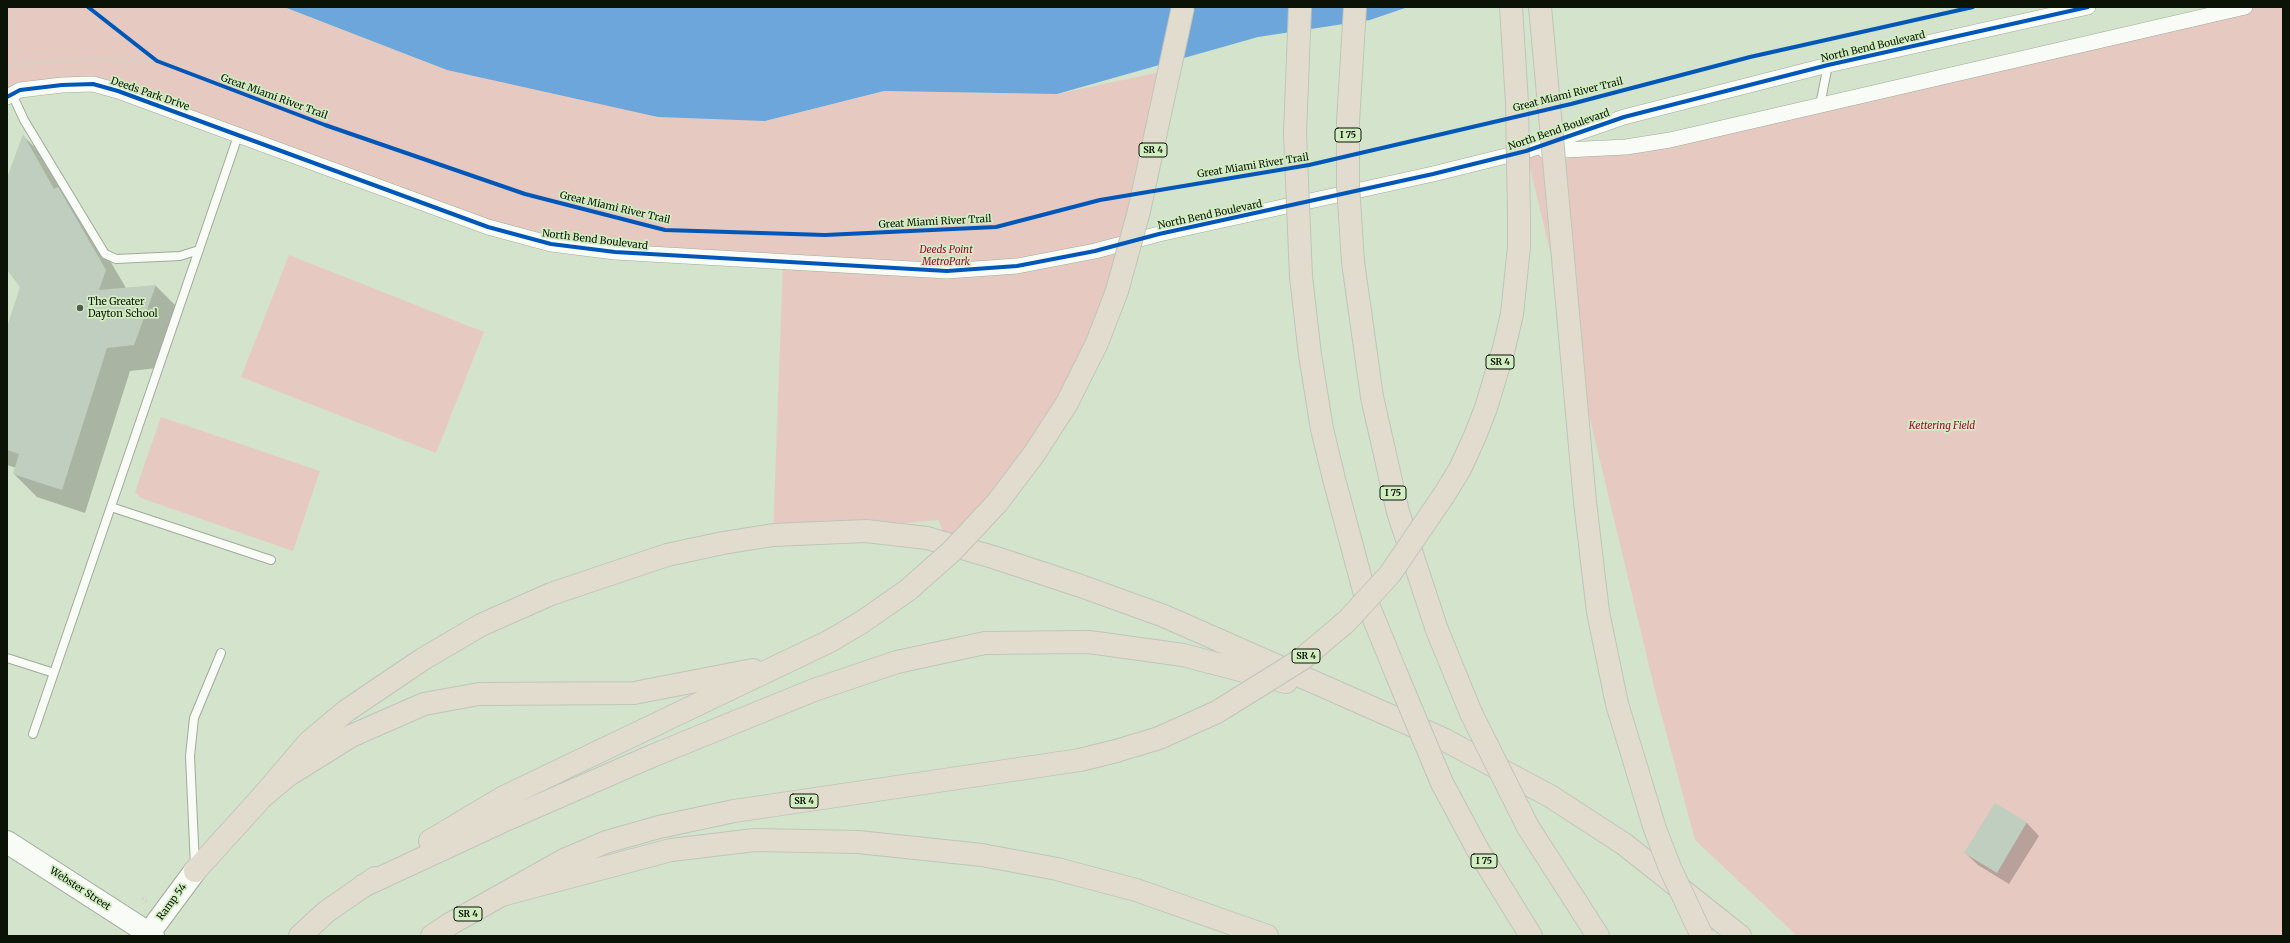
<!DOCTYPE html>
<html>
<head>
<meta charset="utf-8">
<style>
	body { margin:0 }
	#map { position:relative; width:2290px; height:943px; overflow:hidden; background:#d4e3cb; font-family:Merriweather,serif }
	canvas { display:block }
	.frame { position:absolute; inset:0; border:8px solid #0a1305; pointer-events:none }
</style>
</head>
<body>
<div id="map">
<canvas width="2290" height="943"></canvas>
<div class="frame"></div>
</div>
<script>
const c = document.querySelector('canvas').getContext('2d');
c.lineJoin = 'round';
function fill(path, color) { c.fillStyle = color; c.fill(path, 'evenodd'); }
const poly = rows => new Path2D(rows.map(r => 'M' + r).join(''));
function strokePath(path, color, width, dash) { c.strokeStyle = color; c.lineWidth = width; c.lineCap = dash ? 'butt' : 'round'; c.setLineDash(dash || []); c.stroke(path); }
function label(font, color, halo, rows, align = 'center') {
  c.font = font + ' Merriweather,serif'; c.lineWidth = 3.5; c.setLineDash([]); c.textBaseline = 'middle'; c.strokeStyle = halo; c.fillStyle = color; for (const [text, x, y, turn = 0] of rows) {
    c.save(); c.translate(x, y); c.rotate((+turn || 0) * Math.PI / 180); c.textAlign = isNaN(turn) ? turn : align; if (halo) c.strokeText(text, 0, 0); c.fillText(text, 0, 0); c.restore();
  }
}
fill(poly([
	[7,7,284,7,447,70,765,121,884,91,1057,94,1170,70,1080,378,952,551,938,520,773,535,783,263,551,244,93,84,7,97],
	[2245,7,2283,7,2283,936,1797,936,1695,840,1656,695,1526,151,1626,147],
	[289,255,484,332,436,453,241,377],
	[161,417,320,471,293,551,141,498,135,492]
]), '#e6cac2');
fill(poly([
	[284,7,1408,7,1370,20,1258,37,1057,94,884,91,765,121,658,117,447,70]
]), '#6ca6db');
fill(poly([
	[23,136,46,158,81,211,126,288,156,286,179,309,157,368,130,371,85,513,37,497,14,474,16,468,7,465,7,330,21,286,7,269,7,181],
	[1995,804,2027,823,2039,836,2009,884,1978,865,1965,853]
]), '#0003');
fill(poly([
	[23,134,54,189,58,187,106,270,99,290,156,285,134,345,107,348,62,490,13,474,19,454,7,450,7,327,20,287,7,270,7,178],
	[1995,803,2027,822,1997,873,1964,853]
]), '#bfcebe');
const lane = poly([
	[12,94,24,120,105,254,116,259,180,256,199,250],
	[1820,105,1828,65],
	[111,507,271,560],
	[7,658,54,673],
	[33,734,239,133],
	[195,866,190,756,194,718,221,653]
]);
const street = poly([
	[7,97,20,90,62,85,93,84,118,91,488,227,551,244,615,252,947,271,1017,266,1095,251,1159,234,1433,174,1526,151,1624,117,1828,65,2088,7],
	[1545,151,1626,147,1670,140,2245,7]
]);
const secondary = poly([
	[7,842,153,936],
	[149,933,195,871]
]);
const highway = poly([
	[1561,236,1585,502,1598,612,1617,704],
	[1353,262,1372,397,1398,512,1437,630,1471,713],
	[1301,277,1310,355,1322,429,1334,479,1367,602,1396,673],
	[1444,495,1460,469,1475,436,1486,408,1504,348,1512,314,1519,247,1519,218],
	[997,503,1034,454,1067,403,1097,343,1117,291],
	[1442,783,1478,850,1531,936],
	[262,797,309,742,346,711,423,659,481,625,551,594,667,555,723,543,773,535,866,531,927,538,993,557,1078,585,1164,616,1443,739,1550,796,1624,844,1740,936],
	[1528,827,1598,936],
	[430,841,504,797,830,641,862,622,908,590],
	[195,871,262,797,287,776,351,736,424,704,479,694,634,693,753,670],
	[363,886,503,821,652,756,814,690,897,662,985,643,1089,642,1183,655,1286,682],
	[505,894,671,850,755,840,858,842,982,855,1057,869,1136,890,1267,936],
	[300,936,326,912,375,878],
	[432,936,450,924,564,860,606,842,659,827,734,811,1080,760,1116,751]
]);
strokePath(lane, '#a0ab98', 10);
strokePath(street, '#a0ab98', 16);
strokePath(secondary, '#a0ab98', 24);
strokePath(highway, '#bfc5bb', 24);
strokePath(poly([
	[14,7,15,64],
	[7,69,15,64,85,59,157,61],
	[142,898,148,902]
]), '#cfd4cc', 2.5, [2, 2]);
strokePath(lane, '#f9fbf7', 8);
strokePath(street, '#f9fbf7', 15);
strokePath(secondary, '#f9fbf7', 22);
strokePath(highway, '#e2dccf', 22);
const highwayBridge = poly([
	[1300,7,1295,133,1301,277],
	[1511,7,1517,103,1519,218],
	[1540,7,1561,236],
	[1353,262,1348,185,1348,122,1355,7],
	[1117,291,1139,211,1183,7],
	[908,590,952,551,997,503],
	[1396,673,1442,783],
	[1617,704,1655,829,1670,868,1702,936],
	[1471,713,1528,827],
	[1116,751,1159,738,1217,712,1302,659,1347,621,1390,574,1444,495]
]);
strokePath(highwayBridge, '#bfc5bb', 24, []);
strokePath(highwayBridge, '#e2dccf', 22);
strokePath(poly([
	[88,7,157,61,325,125,525,194,665,230,825,235,996,227,1100,200,1309,165,1571,104,1750,57,1973,7],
	[7,97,20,90,62,85,93,84,118,91,488,227,551,244,615,252,947,271,1017,266,1095,251,1159,234,1433,174,1526,151,1624,117,1828,65,2088,7]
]), '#0057b8', 4);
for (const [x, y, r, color] of [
	[80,308,4,"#515c4a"]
]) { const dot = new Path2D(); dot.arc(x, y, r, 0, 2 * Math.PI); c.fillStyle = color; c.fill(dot); strokePath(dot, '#d2edc1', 1.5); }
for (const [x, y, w] of [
	[1348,135,26],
	[1153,150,28],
	[1500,362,28],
	[1393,493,26],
	[1306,656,28],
	[804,801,28],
	[1484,861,26],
	[468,914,28]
]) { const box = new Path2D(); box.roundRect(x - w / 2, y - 7, w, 14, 3); c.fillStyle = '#d2edc1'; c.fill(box); strokePath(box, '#0a1305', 1); }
label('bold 9px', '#0a1305', null, [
	["I 75",1348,135],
	["SR 4",1153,150],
	["SR 4",1500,362],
	["I 75",1393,493],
	["SR 4",1306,656],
	["SR 4",804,801],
	["I 75",1484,861],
	["SR 4",468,914]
]);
label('10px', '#0a1305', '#d2edc1', [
	["North Bend Boulevard",1873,47,-13],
	["Deeds Park Drive",150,94,19],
	["Great Miami River Trail",1568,95,-14],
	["Great Miami River Trail",274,97,20],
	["North Bend Boulevard",1559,130,-19],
	["Great Miami River Trail",1253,166,-9],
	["Great Miami River Trail",615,208,13],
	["North Bend Boulevard",1210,215,-12],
	["Great Miami River Trail",935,222,-3],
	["North Bend Boulevard",595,240,7],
	["Webster Street",80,889,33],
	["Ramp 54",172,902,-54]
]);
label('italic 10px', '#a30539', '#d2edc1', [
	["Deeds Point",946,250],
	["MetroPark",946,262],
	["Kettering Field",1942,426]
]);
label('10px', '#0a1305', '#d2edc1', [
	["The Greater",88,302],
	["Dayton School",88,314]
], 'left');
</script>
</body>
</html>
